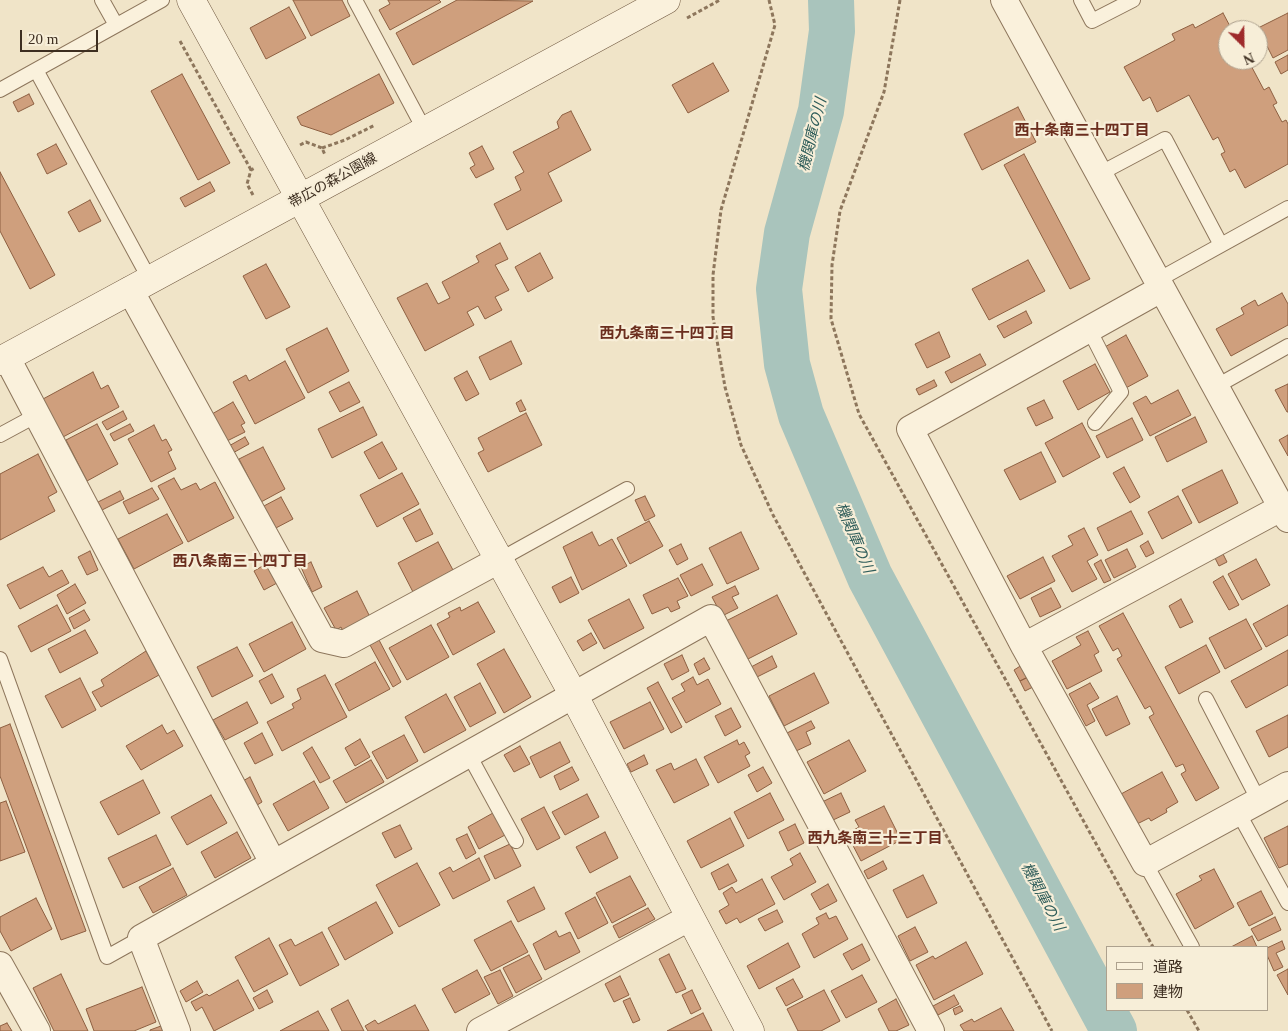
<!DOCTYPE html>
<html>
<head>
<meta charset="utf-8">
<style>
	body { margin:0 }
	#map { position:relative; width:1288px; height:1031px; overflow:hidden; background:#f0e4c8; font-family:"Times New Roman","Noto Sans JP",serif }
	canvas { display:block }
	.legend { position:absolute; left:1106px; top:946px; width:162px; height:65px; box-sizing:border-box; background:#f7eed8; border:1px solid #ada18e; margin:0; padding:6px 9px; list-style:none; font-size:15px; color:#3d2e20 }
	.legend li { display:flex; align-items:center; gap:10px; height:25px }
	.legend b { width:25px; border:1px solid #ada18e }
	.north { position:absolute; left:1218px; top:20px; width:50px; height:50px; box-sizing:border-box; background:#f7eed8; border:1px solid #ada18e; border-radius:50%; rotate:157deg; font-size:14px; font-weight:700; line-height:20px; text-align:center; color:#3d2e20 }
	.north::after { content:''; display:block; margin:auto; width:18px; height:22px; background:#9e2a2b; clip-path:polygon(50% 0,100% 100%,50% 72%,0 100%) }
	.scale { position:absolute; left:20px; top:30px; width:78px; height:22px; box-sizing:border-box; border:2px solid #3d2e20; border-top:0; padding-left:6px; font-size:15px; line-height:18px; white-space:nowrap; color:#3d2e20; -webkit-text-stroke:4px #f7eed8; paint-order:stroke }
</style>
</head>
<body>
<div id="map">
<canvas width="1288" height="1031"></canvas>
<ul class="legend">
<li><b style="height:6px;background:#faf1dc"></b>道路</li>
<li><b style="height:14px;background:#cf9f7d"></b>建物</li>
</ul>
<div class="north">N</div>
<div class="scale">20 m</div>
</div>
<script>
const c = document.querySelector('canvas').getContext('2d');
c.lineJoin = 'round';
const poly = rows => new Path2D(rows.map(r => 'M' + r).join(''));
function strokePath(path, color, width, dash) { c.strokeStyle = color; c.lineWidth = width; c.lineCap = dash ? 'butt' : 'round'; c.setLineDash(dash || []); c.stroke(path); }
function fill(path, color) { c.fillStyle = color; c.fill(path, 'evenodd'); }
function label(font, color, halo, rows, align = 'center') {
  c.font = font + ' "Times New Roman","Noto Sans JP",serif'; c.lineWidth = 4.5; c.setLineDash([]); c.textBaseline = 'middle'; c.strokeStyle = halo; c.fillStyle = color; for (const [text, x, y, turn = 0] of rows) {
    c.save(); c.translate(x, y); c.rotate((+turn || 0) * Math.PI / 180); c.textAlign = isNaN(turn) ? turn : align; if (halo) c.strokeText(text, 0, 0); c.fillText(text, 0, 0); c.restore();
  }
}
strokePath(poly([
	[831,0,832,31,821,111,787,233,779,289,787,364,801,415,870,577,1114,1031]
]), '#a9c4bc', 46);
const building = poly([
	[293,0,342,0,350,16,311,36,293,0],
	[388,0,439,0,441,2,390,30,379,10,390,4,388,0],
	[457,0,533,1,413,65,396,33,457,0],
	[289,7,306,38,266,59,250,28,289,7],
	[1223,13,1232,30,1228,30,1228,60,1248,60,1264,90,1269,87,1277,103,1273,105,1282,122,1286,120,1288,124,1288,164,1245,188,1235,169,1230,172,1221,154,1225,152,1218,137,1213,140,1189,95,1157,112,1150,97,1143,101,1124,67,1175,40,1172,34,1193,24,1195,28,1223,13],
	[1288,13,1288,50,1273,58,1258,28,1288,13],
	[1288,55,1288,70,1281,74,1275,62,1288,55],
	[713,63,729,91,688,113,672,85,713,63],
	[182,74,230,163,198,180,151,91,182,74],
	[379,74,394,103,331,135,301,125,297,117,379,74],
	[29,94,34,104,18,112,13,102,29,94],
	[1018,107,1036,142,982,170,964,134,1018,107],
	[571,111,591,150,548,173,562,201,507,230,494,204,521,190,515,177,524,172,513,152,559,128,557,122,562,115,571,111],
	[56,144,67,164,47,174,37,154,56,144],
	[482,146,494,169,476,178,470,168,475,165,469,153,482,146],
	[1024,154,1090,279,1070,289,1004,165,1024,154],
	[0,172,55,275,30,289,0,231,0,172],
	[210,182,215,191,185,207,180,198,210,182],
	[90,200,101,221,79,232,68,212,90,200],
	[500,243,508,259,495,265,509,290,495,297,502,310,485,319,478,306,467,312,474,325,425,351,397,298,427,283,438,304,450,298,442,282,479,262,476,256,500,243],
	[540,253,553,278,528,292,515,267,540,253],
	[1028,260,1045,291,989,320,972,289,1028,260],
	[266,264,290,307,266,319,243,276,266,264],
	[1282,293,1288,304,1288,325,1231,356,1216,329,1244,314,1241,308,1255,300,1258,306,1282,293],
	[1026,311,1032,323,1004,338,997,326,1026,311],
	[327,328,349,371,308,393,286,349,327,328],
	[939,332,950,357,927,368,915,344,939,332],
	[1126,335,1148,376,1124,389,1103,348,1126,335],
	[511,341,522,364,490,380,479,357,511,341],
	[980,354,986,365,951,383,945,372,980,354],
	[285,361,305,398,255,424,233,382,246,375,249,381,285,361],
	[1095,364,1110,392,1078,410,1063,381,1095,364],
	[467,371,479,394,466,401,454,378,467,371],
	[93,372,101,389,108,385,119,407,63,437,43,399,93,372],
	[934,380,937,386,919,395,916,389,934,380],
	[349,382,360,402,340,412,329,392,349,382],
	[1288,384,1288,412,1287,412,1275,390,1288,384],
	[1178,390,1191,415,1150,436,1133,403,1146,396,1151,404,1178,390],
	[521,400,526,410,520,412,516,403,521,400],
	[1044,400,1053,418,1036,426,1027,408,1044,400],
	[233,402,245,423,241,425,245,432,227,441,212,414,233,402],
	[363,407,377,435,332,458,318,429,363,407],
	[123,411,127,419,107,430,102,422,123,411],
	[526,413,542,445,488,472,478,453,484,450,478,438,526,413],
	[1195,417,1207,442,1167,462,1155,437,1195,417],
	[1132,418,1143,440,1107,458,1096,436,1132,418],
	[1082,423,1100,457,1063,477,1045,443,1082,423],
	[97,424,118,464,87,481,66,440,97,424],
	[130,424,134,431,114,441,110,434,130,424],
	[154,425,162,441,166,439,172,450,168,452,176,469,151,482,128,439,154,425],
	[1288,435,1288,456,1279,440,1288,435],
	[245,437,249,444,231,454,227,447,245,437],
	[382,442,397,469,379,479,364,452,382,442],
	[263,447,285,489,261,502,239,459,263,447],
	[1041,452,1056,482,1020,500,1004,470,1041,452],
	[38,454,57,492,48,497,55,511,0,540,0,474,38,454],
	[1124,467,1140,497,1130,503,1113,473,1124,467],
	[1222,470,1238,503,1199,523,1182,490,1222,470],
	[402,473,419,504,377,527,360,495,402,473],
	[174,478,181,490,196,483,200,490,215,482,234,518,188,542,158,486,174,478],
	[152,488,159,499,129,514,123,502,152,488],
	[120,491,124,499,102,510,98,502,120,491],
	[645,496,655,516,645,521,635,500,645,496],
	[1178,496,1192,523,1162,539,1148,512,1178,496],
	[281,497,293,519,274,529,262,507,281,497],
	[420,509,433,534,416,542,403,518,420,509],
	[1131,511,1143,534,1108,551,1097,528,1131,511],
	[167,514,183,543,134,569,118,539,167,514],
	[649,521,663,546,630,564,617,538,649,521],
	[1084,528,1098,555,1087,561,1097,579,1072,592,1052,556,1073,545,1068,536,1084,528],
	[592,532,599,546,612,539,627,566,582,590,563,547,592,532],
	[741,532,759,569,727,584,709,548,741,532],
	[1148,541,1154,553,1146,557,1140,546,1148,541],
	[438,542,453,570,413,592,398,563,438,542],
	[681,544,688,559,677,565,669,550,681,544],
	[1127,549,1136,567,1114,578,1105,560,1127,549],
	[90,551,98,570,87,575,78,557,90,551],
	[1223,554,1227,562,1219,566,1215,558,1223,554],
	[1043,557,1055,581,1020,599,1007,576,1043,557],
	[1256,559,1270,585,1242,600,1228,574,1256,559],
	[1101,560,1111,580,1104,583,1094,564,1101,560],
	[311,562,322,587,312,592,301,567,311,562],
	[266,564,277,583,264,590,254,571,266,564],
	[702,564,713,585,691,596,680,575,702,564],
	[43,567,49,577,62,570,69,583,20,609,7,585,43,567],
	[1223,576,1239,605,1229,610,1213,582,1223,576],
	[571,577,579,593,560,603,552,587,571,577],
	[678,578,688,596,677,601,680,608,671,612,668,607,652,614,643,595,678,578],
	[75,584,86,603,67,614,57,595,75,584],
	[735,586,739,594,732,597,738,608,722,616,712,597,735,586],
	[1051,588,1061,607,1040,617,1031,598,1051,588],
	[357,591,370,617,343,631,341,627,336,630,324,608,357,591],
	[777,595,797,634,746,660,726,621,777,595],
	[629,599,644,628,604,649,588,620,629,599],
	[1181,599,1193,622,1180,628,1169,606,1181,599],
	[478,602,495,632,453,655,437,624,450,617,448,613,460,607,461,611,478,602],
	[57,605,71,631,31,652,18,626,57,605],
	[1288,605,1288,635,1266,647,1253,624,1288,605],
	[84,610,90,620,74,629,69,618,84,610],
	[1123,613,1219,788,1196,801,1181,774,1186,771,1183,764,1176,767,1149,717,1154,714,1150,706,1145,709,1117,659,1122,656,1118,648,1113,651,1099,626,1123,613],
	[1246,619,1262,649,1225,669,1209,638,1246,619],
	[292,622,306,649,264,672,249,644,292,622],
	[431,625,449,657,407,680,389,648,431,625],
	[85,630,98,653,60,673,48,649,85,630],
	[1088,631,1099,652,1094,655,1102,671,1067,689,1052,661,1081,645,1076,637,1088,631],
	[591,633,597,643,583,651,577,641,591,633],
	[379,640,401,682,393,687,370,645,379,640],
	[1206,645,1220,672,1179,694,1165,667,1206,645],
	[237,647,253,676,212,697,197,667,237,647],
	[504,649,531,697,504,713,477,664,504,649],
	[1288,650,1288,685,1246,708,1231,681,1288,650],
	[146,651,159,675,101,707,92,692,104,686,101,680,146,651],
	[682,655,689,671,672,680,664,664,682,655],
	[772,656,777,667,757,677,751,667,772,656],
	[704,658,710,669,699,675,694,664,704,658],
	[375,662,390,689,349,711,335,684,375,662],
	[1022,665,1028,677,1020,681,1014,670,1022,665],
	[814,673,829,703,784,726,769,696,814,673],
	[272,674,284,697,271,704,259,681,272,674],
	[325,675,347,717,282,751,267,722,294,708,292,704,301,699,297,689,325,675],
	[693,677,697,685,708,679,721,704,686,723,672,698,685,691,681,684,693,677],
	[1028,677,1033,687,1025,691,1020,681,1028,677],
	[80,678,96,710,62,728,45,696,80,678],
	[658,682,682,727,671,733,647,688,658,682],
	[480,683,496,713,470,727,454,697,480,683],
	[1090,683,1099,698,1087,705,1095,721,1086,726,1069,694,1090,683],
	[446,694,466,730,424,753,405,717,446,694],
	[1117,696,1130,724,1106,736,1092,709,1117,696],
	[247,702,258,723,225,740,213,720,247,702],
	[650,702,664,729,624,749,610,722,650,702],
	[731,708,741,727,725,736,715,716,731,708],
	[1288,715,1288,747,1269,757,1256,731,1288,715],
	[811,721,815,728,806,732,811,744,794,752,785,734,811,721],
	[10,724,86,931,61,940,0,776,0,728,10,724],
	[162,725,167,734,174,730,183,746,141,770,126,746,162,725],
	[262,733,273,755,255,764,244,743,262,733],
	[404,735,418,761,387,779,372,752,404,735],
	[360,739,370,757,355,766,345,748,360,739],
	[737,740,739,745,744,742,750,753,745,756,750,766,718,783,704,757,737,740],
	[849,740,866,771,824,794,807,762,849,740],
	[560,742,570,762,540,778,530,757,560,742],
	[520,746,530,764,514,772,504,755,520,746],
	[312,747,330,778,320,783,303,753,312,747],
	[644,755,648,764,631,772,627,764,644,755],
	[696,759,709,785,674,803,656,770,671,763,674,770,696,759],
	[371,760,384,782,346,803,333,781,371,760],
	[572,767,579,780,560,790,554,776,572,767],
	[763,767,772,783,757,792,748,775,763,767],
	[1162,772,1178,802,1166,809,1167,812,1151,821,1149,818,1137,824,1121,794,1162,772],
	[250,777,262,802,254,807,241,782,250,777],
	[143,780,160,813,118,835,100,802,143,780],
	[314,781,329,808,288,831,273,804,314,781],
	[770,793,784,820,748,839,734,812,770,793],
	[841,793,850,812,831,821,822,802,841,793],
	[587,794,599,817,565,835,552,812,587,794],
	[211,795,227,823,187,845,171,817,211,795],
	[6,801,25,852,0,861,0,803,6,801],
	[884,806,901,840,861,861,847,834,859,827,855,820,884,806],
	[544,807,560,838,537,850,521,819,544,807],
	[493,813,505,835,479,849,468,827,493,813],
	[730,818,744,846,701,868,687,841,730,818],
	[795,824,804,843,788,851,779,832,795,824],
	[400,825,412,849,395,858,382,833,400,825],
	[1288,826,1288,864,1279,868,1264,838,1288,826],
	[237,832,251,858,215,878,201,852,237,832],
	[605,832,618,858,590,873,576,847,605,832],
	[467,834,476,853,466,859,456,839,467,834],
	[156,835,171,865,123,888,108,858,156,835],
	[510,844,521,866,495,879,484,856,510,844],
	[800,853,816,882,784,900,771,877,793,865,790,859,800,853],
	[479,858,490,880,453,899,439,873,450,867,453,872,479,858],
	[883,861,887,869,868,879,864,871,883,861],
	[417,863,440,905,399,927,376,885,417,863],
	[728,864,737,881,719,890,711,873,728,864],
	[173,868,187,895,153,913,139,887,173,868],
	[1214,869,1234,907,1195,929,1176,894,1202,880,1199,876,1214,869],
	[923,875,937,903,907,918,893,890,923,875],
	[630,876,646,905,612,923,596,893,630,876],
	[762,879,775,904,740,923,737,918,726,924,719,911,729,905,723,893,732,887,736,893,762,879],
	[828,884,837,901,820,910,811,894,828,884],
	[534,887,545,909,518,922,507,901,534,887],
	[1261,891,1273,914,1249,926,1237,903,1261,891],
	[595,897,608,923,578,939,565,913,595,897],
	[36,898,52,929,11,951,0,931,0,917,36,898],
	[376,902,393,933,345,960,328,928,376,902],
	[648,908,655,919,619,938,613,926,648,908],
	[777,910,783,922,765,931,758,919,777,910],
	[826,913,829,919,836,916,848,939,814,958,802,934,819,924,816,918,826,913],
	[1275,917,1281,930,1258,941,1251,929,1275,917],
	[511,921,528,952,491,971,474,940,511,921],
	[915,927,928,952,910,961,898,936,915,927],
	[556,931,559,937,570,932,580,952,545,970,533,944,556,931],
	[322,932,339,965,300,986,279,945,291,939,295,946,322,932],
	[1252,936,1257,947,1231,947,1252,936],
	[269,938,288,974,254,992,235,957,269,938],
	[1282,941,1285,949,1276,953,1283,967,1274,971,1267,955,1267,948,1282,941],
	[966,942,983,974,934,1000,916,965,933,956,935,959,966,942],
	[788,943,800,967,759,989,747,966,788,943],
	[862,944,870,960,852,970,843,954,862,944],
	[669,954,686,989,676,993,659,959,669,954],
	[529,955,542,979,516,993,503,968,529,955],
	[1288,969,1288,995,1277,975,1288,969],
	[477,970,490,994,455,1013,442,989,477,970],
	[500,970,513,996,498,1004,484,977,500,970],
	[61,974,88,1031,54,1031,33,988,61,974],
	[862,975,877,1002,846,1018,831,991,862,975],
	[620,976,629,995,614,1002,605,984,620,976],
	[793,979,803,997,786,1006,776,988,793,979],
	[238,980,254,1010,214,1031,202,1007,196,1011,191,1002,207,994,209,996,238,980],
	[197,981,203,992,186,1002,180,991,197,981],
	[142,987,156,1022,134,1031,94,1031,86,1009,142,987],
	[267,990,273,1002,259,1009,253,998,267,990],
	[692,990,701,1009,691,1014,682,995,692,990],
	[824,990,840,1021,821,1031,798,1031,787,1009,824,990],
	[954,995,959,1004,938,1015,933,1006,954,995],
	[630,998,640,1020,633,1023,623,1001,630,998],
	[896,999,909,1025,896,1031,889,1031,878,1009,896,999],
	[348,1000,364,1031,342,1031,331,1009,348,1000],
	[415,1005,429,1031,368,1031,365,1026,375,1020,378,1024,415,1005],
	[960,1006,963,1011,955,1015,953,1009,960,1006],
	[1001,1008,1014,1031,964,1031,960,1025,972,1019,974,1022,1001,1008],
	[318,1011,329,1031,280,1031,318,1011],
	[703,1013,712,1031,667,1031,703,1013],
	[7,1023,12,1031,0,1031,0,1026,7,1023],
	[161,1026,163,1031,150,1031,150,1030,161,1026]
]);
fill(building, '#cf9f7d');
strokePath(building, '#8d5f41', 1);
const lane = poly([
	[102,0,116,25],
	[355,0,425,131],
	[1081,0,1092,21,1133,0],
	[36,70,150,280],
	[0,90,162,0],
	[1099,174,1165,139,1221,245],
	[1156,281,1288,208],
	[1089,329,1121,392,1095,423],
	[1215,387,1288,346],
	[0,435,37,415],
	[499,560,627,489],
	[0,659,107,957,141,938],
	[1206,699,1259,801],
	[468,753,516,841],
	[1238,812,1288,903],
	[1145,863,1192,947]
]);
const street = poly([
	[1004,0,1288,519],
	[1161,289,910,429,1024,646,1145,863,1288,785],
	[130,290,322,639,344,644,499,560],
	[7,358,273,863],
	[1024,646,1281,508],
	[0,965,37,1031],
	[177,1031,141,938,711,618,931,1031],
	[480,1031,689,918]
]);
const secondary = poly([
	[191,0,573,694,750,1031],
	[0,361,666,0]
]);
strokePath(lane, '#8d765c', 16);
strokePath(street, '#8d765c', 28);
strokePath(secondary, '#6f573f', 29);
strokePath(poly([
	[769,0,775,25,721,210,713,275,713,317,725,387,741,445,773,515,1052,1031],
	[900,0,884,92,840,211,832,265,831,319,859,414,1153,947],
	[687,18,720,0],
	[180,41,251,170],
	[300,145,306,142,322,148,325,155],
	[322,148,345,140,375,125],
	[253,195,247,184,251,170,255,168],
	[1187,1010,1199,1031]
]), '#8d765c', 3, [4, 2.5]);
strokePath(lane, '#faf1dc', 14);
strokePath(street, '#faf1dc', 26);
strokePath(secondary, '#faf1dc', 28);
label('14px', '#3d2e20', '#f7eed8', [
	["帯広の森公園線",333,181,-29]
]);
label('bold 15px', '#6b2e1e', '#f7eed8', [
	["西十条南三十四丁目",1082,131],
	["西九条南三十四丁目",667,334],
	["西八条南三十四丁目",240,562],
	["西九条南三十三丁目",875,839]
]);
label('italic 15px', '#2f5d5a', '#f7eed8', [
	["機関庫の川",813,135,-76],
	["機関庫の川",854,538,67],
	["機関庫の川",1042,897,62]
]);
</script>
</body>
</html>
